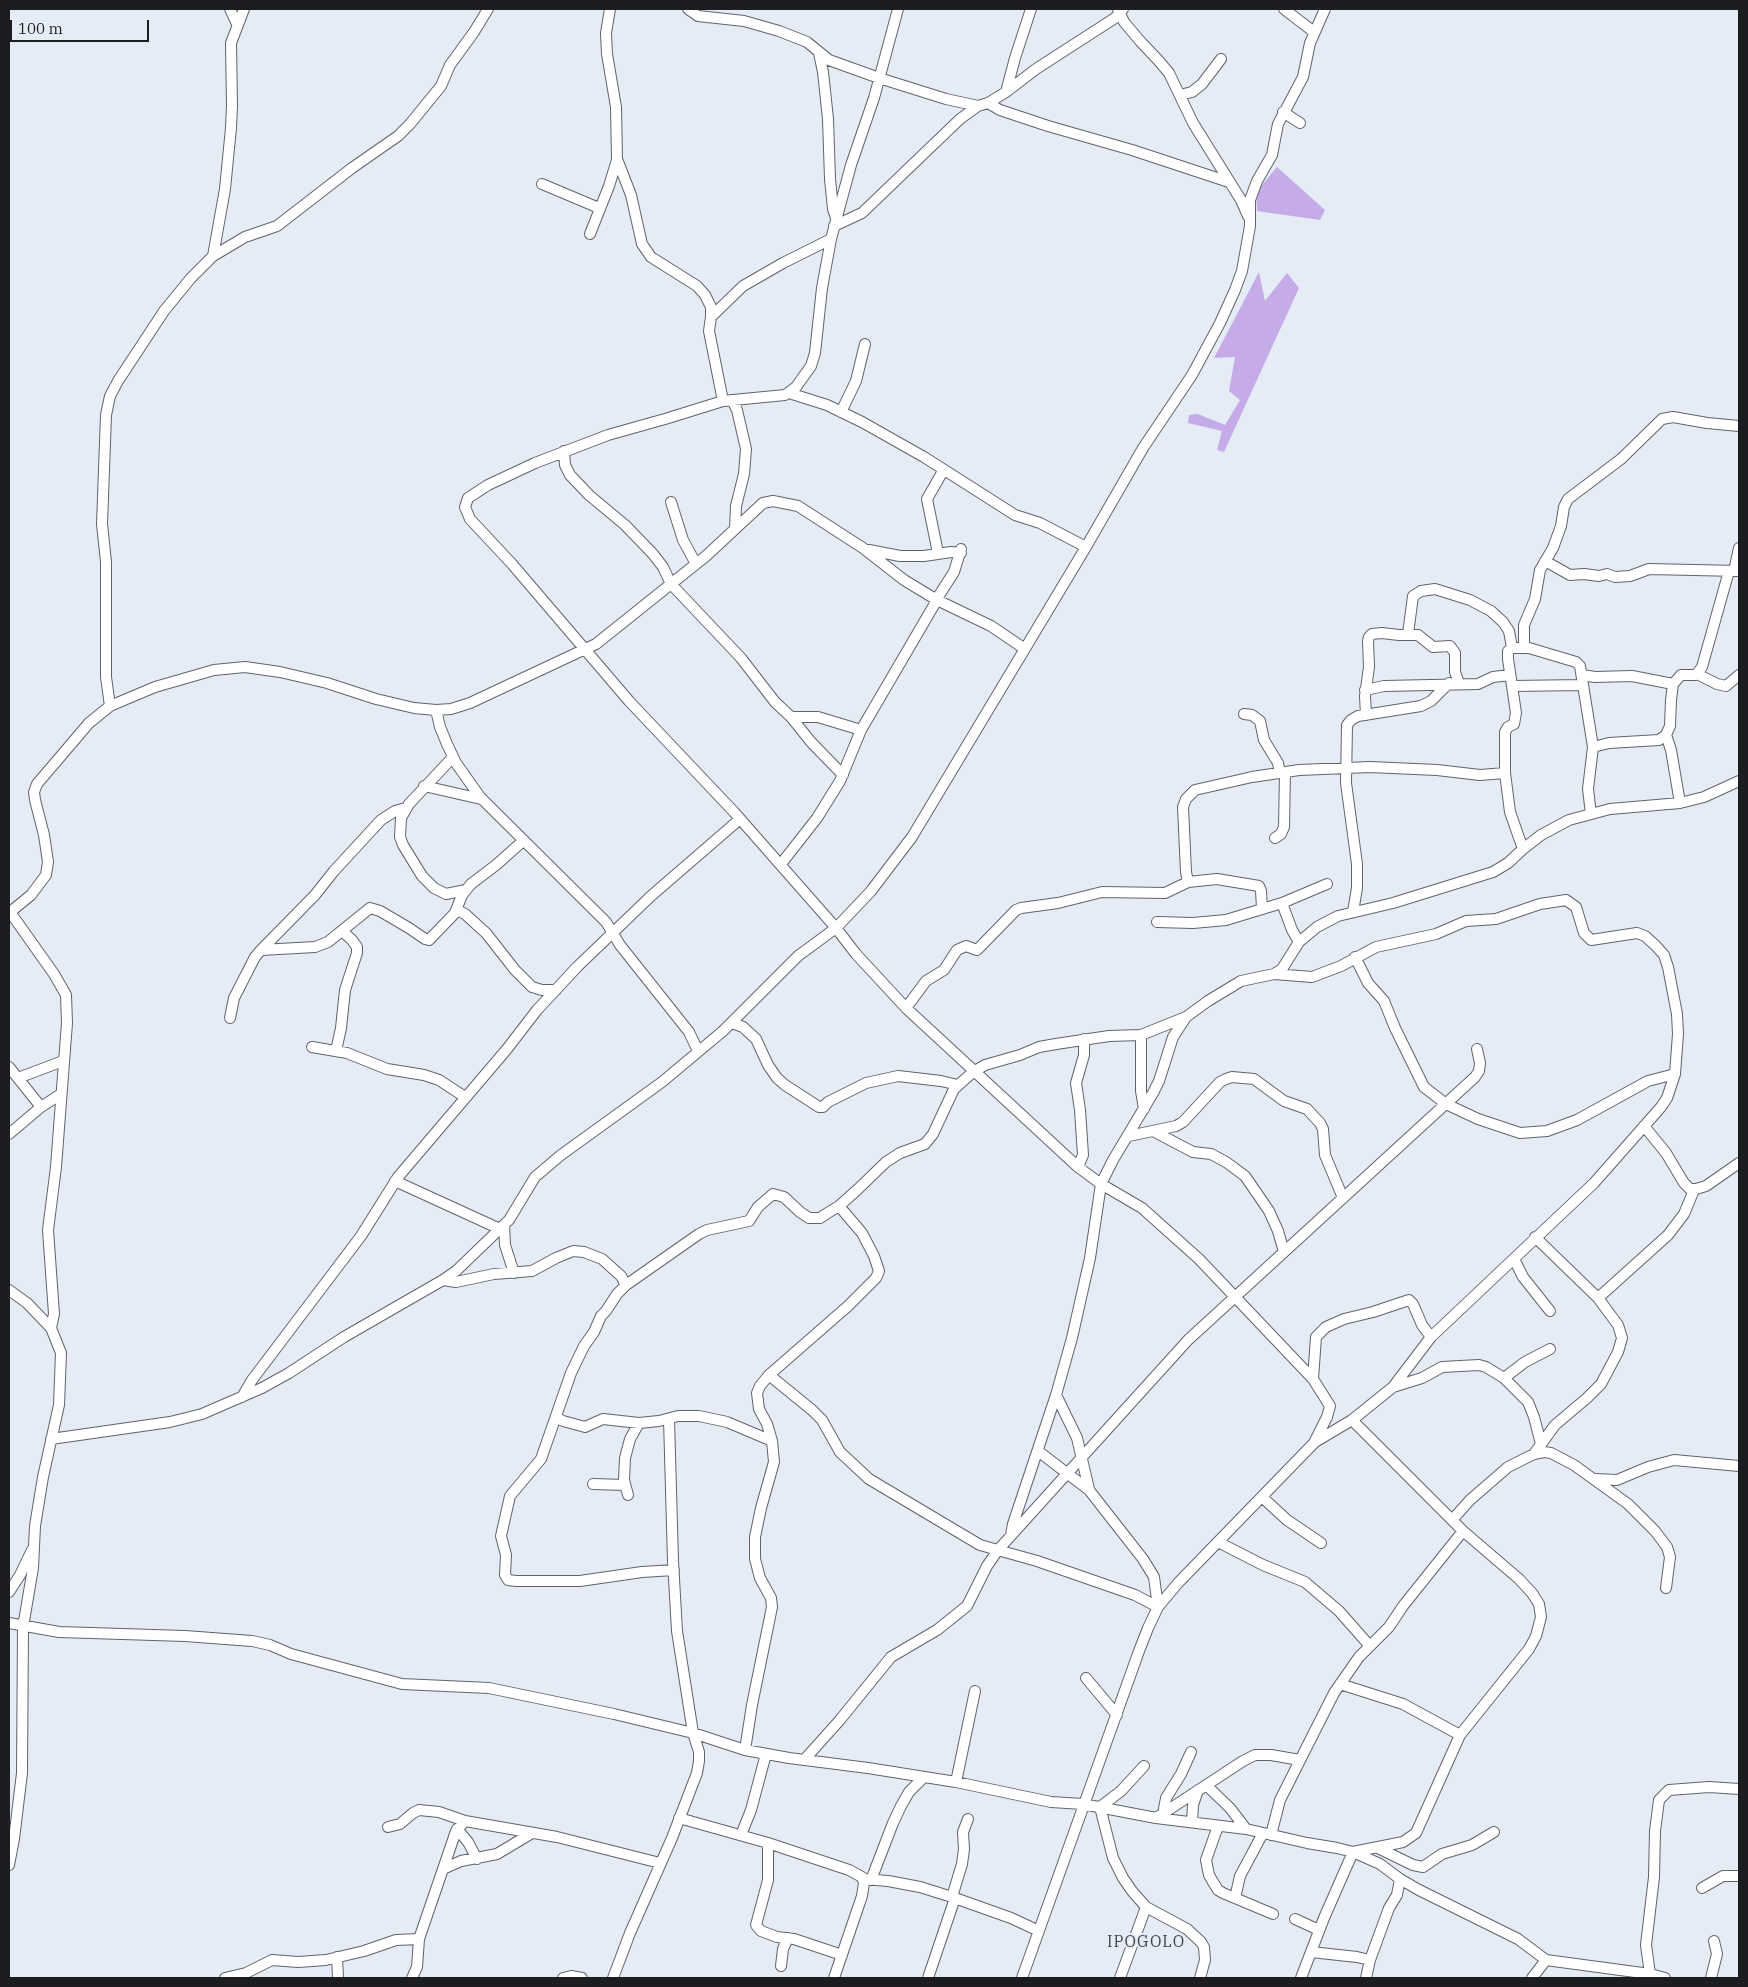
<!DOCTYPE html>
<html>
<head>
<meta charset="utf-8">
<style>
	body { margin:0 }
	#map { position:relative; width:1748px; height:1987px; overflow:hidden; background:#e6ecf5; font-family:"IBM Plex Serif",serif }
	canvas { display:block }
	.frame { position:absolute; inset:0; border:10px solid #1b1d20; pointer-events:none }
	.scale { position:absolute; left:10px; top:20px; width:139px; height:22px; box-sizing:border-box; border:2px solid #1b1d20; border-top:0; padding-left:6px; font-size:15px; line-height:18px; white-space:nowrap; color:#1b1d20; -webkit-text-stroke:4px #e6ecf5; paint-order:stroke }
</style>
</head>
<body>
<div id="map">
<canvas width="1748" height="1987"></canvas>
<div class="frame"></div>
<div class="scale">100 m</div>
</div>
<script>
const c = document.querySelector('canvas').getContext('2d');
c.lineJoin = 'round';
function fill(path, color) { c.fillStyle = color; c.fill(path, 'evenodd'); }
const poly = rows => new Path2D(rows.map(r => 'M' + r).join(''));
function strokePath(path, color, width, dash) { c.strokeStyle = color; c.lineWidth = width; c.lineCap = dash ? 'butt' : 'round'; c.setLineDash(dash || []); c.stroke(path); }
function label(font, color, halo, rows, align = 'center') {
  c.font = font + ' "IBM Plex Serif",serif'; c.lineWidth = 4; c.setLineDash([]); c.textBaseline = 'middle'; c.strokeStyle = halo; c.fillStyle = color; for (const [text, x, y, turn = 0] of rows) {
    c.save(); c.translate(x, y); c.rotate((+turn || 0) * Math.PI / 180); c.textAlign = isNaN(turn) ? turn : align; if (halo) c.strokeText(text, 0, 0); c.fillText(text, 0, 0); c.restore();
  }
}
fill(poly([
	[1277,167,1325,210,1320,220,1257,211,1256,192],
	[1259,272,1265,301,1287,273,1299,288,1224,452,1217,450,1222,431,1188,423,1189,415,1198,414,1225,425,1240,400,1229,391,1235,357,1214,358]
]), '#c5abe7');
const street = poly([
	[230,9,237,24],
	[610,9,606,33,607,54,616,107,617,159,631,195,642,244,651,257,697,286,705,295,711,307,711,317],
	[688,9,698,16,744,21,779,31,807,42,829,60,879,78,946,99,978,106,988,103,1006,92,1036,69,1115,18,1123,9],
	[898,9,874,98,851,165,831,239,822,288,815,353,811,366,796,387,785,395,723,401,665,419,608,435,535,463,488,485,468,498,465,507,470,519,512,564,629,701,734,812,836,928,856,954,906,1008,1078,1167,1101,1184,1142,1208,1199,1259,1313,1379,1330,1406,1327,1417,1314,1443,1178,1583,1158,1607,1148,1628,1139,1651,1022,1978],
	[1118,9,1124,22,1140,41,1158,60,1169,73,1193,123,1241,200,1248,216],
	[1284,9,1314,32],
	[819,53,823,72,828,119,830,179,833,209,836,218],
	[1006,92,1015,58,1031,9],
	[1180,95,1192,92,1202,84,1221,59],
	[988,103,1000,110,1048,126,1132,150,1229,182],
	[1283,112,1300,123],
	[542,184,599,208],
	[834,226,862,213,960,119,978,106],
	[590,234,609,186,617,160],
	[213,256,225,189,231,128,232,105,231,43,244,9],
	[789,393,827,405,862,422,924,457,1015,515,1040,523,1086,547],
	[732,400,737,410,746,449,744,474,736,506,735,529],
	[723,401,709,331,711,317,743,286,783,263,831,239],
	[841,412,856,381,865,344],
	[564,451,565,465,570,475,589,495,625,525,653,554,663,567,671,584,741,658,775,702,791,717,811,742,843,775],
	[671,502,683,540,696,564],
	[869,550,900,556,924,556,951,552,961,553],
	[938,553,927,499,943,471],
	[1545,561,1570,575,1584,574,1599,576,1607,574,1615,577,1630,576,1649,569,1739,571],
	[1734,571,1739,548],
	[936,600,954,572,961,549],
	[1408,634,1413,596,1421,591,1435,589,1470,600,1491,611,1503,622,1509,631,1512,648],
	[1524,647,1524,625,1535,599,1540,570,1553,548,1561,526,1564,507,1568,499,1621,459,1662,419,1673,417,1707,423,1739,426],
	[1697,674,1717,684,1726,686,1739,675],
	[1582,675,1595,677,1632,676,1673,684],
	[1512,686,1582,685],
	[1365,690,1384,686,1478,684,1493,677,1510,675],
	[110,706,106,677,106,562,102,524,106,415,110,396,118,381,164,311,191,278,213,256,245,237,277,226,352,168,398,136,410,124,441,86,450,65,474,32,488,9],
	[436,710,440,727,447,744,456,763,480,797,606,922,620,945,689,1032,698,1051],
	[1244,714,1252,715,1260,721,1264,740,1278,763,1280,773],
	[1366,715,1365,696,1369,667,1368,641,1369,637,1372,634,1382,633,1399,635,1418,635,1433,647,1450,646,1455,653,1455,672,1459,683],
	[791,717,818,717,861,730],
	[1666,735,1671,750,1680,803],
	[1593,747,1609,743,1659,740,1666,735,1670,726,1671,700,1673,684,1681,675,1696,675,1702,667,1729,571],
	[453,757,409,804,401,818,400,837,403,845,422,876,434,888,446,894,466,890],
	[424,786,481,799],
	[1275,838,1281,834,1284,827,1285,772],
	[1523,849,1510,812,1505,773,1505,732,1508,727,1514,724,1516,713,1508,659,1508,651,1512,648,1529,648,1576,662,1580,666,1593,747,1588,789,1591,814],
	[781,864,817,818,840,781,861,730,937,600],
	[1188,882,1186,872,1183,807,1186,799,1195,790,1252,777,1299,770,1370,767,1437,770,1480,775,1505,773],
	[1282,903,1292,930,1299,942],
	[457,910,465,914,486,933,515,970,532,987,542,990,556,990],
	[10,912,54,974,66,995,67,1023,56,1167,48,1230,54,1314,51,1328],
	[1353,912,1357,888,1357,864,1346,783,1347,725,1351,720,1358,716,1421,706,1431,701,1449,683],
	[9,913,31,895,46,875,48,862,44,835,35,800,34,792,37,784,89,723,110,706,155,687,214,670,245,667,280,672,327,683,376,699,414,708,436,710,451,709,470,703,596,644,706,556,763,503,773,501,798,506,863,548,904,580,937,600,991,626,1025,649],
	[1157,922,1193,923,1226,920,1282,903,1327,884],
	[261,950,315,947,328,942,370,908,380,911,409,928,425,939,429,940,455,913,462,895,471,884,496,865,523,841],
	[1355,957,1368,983,1384,1001,1395,1028,1424,1087,1446,1104,1478,1119,1520,1133,1547,1131,1577,1120,1648,1081,1675,1074],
	[1274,974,1312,977,1341,966,1376,947,1436,934,1466,921,1496,919,1540,904,1566,900,1576,907,1584,933,1591,940,1637,933,1645,936,1656,946,1664,955,1668,967,1677,1014,1678,1034,1675,1074,1667,1098,1661,1107,1594,1183,1431,1337,1393,1387,1352,1420,1315,1442],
	[906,1008,926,981,944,970,957,950,966,946,977,950,979,948,1016,910,1021,908,1058,903,1102,892,1165,893,1188,882,1217,879,1259,886,1261,891,1262,908],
	[230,1018,234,998,255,957,261,950,315,895,334,871,381,820,395,811,406,808],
	[732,1023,743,1027,756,1039,768,1065,777,1078,785,1085,819,1107,823,1107,828,1102,866,1083,898,1076,941,1081,958,1085],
	[1141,1035,1141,1091,1144,1109],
	[312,1047,347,1053,387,1069,424,1075,439,1080,465,1097],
	[336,1051,341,1028,345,990,357,953,357,947,352,940,342,931],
	[9,1067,41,1107],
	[18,1078,63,1061],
	[1644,1126,1666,1153,1684,1183,1690,1189,1696,1189,1706,1186,1739,1163],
	[1153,1131,1193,1152,1211,1154,1226,1162,1245,1176,1269,1211,1278,1231,1284,1252],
	[9,1134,41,1107,61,1094],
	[1129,1136,1176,1126,1183,1122,1220,1082,1226,1079,1232,1077,1254,1079,1284,1101,1307,1109,1320,1123,1323,1129,1325,1155,1343,1198],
	[1078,1167,1083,1155,1080,1110,1076,1083,1084,1055,1084,1039],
	[395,1181,500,1229],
	[504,1225,505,1245,514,1273],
	[1514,1259,1523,1277,1550,1311],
	[443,1280,456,1282,494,1274,532,1271,556,1258,573,1251,584,1252,602,1259,621,1276,626,1285],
	[9,1290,27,1303,51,1328,61,1353,59,1405,43,1477,35,1526,33,1568,23,1627,22,1773,14,1839,9,1865],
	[1598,1298,1668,1235,1684,1214,1694,1190],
	[769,1375,812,1410,822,1420,840,1452,869,1479,980,1545,1037,1561,1135,1595,1158,1607],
	[1504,1378,1525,1362,1550,1349],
	[1313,1379,1316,1337,1326,1327,1344,1319,1373,1312,1409,1300,1413,1304,1422,1325,1431,1337],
	[1393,1387,1422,1378,1442,1367,1479,1365,1486,1367,1504,1378,1528,1402,1534,1417,1541,1444],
	[1056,1395,1077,1438,1089,1489],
	[242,1397,252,1380,361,1236,398,1177,507,1049,537,1010,577,967,651,896,740,819],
	[557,1418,563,1421,585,1427,603,1419,639,1423,659,1421,678,1416,699,1416,727,1422,772,1441],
	[51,1439,170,1422,202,1414,262,1388,289,1373,344,1337,443,1280,456,1271,509,1220,535,1177,561,1155,662,1082,723,1031,798,956,836,928,871,891,912,837,1086,547,1143,448,1192,375,1220,323,1235,290,1242,271,1250,226,1250,200,1257,181,1272,155,1278,124,1303,77,1310,43,1325,9],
	[1038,1451,1089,1490,1143,1559,1154,1577,1158,1607],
	[1534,1454,1555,1425,1587,1398,1601,1384,1618,1352,1622,1338,1618,1325,1598,1298,1535,1237],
	[1595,1479,1617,1480,1648,1467,1674,1460,1739,1466],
	[593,1484,625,1485],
	[628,1495,624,1480,625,1458,630,1439,639,1423],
	[1262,1497,1287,1520,1321,1543],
	[1453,1519,1470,1500,1508,1467,1534,1454,1544,1452,1551,1453,1574,1465,1628,1504,1655,1531,1667,1547,1670,1557,1666,1588],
	[1011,1535,1013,1524,1056,1395,1072,1338,1090,1258,1101,1184,1113,1160,1153,1093,1159,1081,1173,1037,1186,1017,1208,1001,1241,981,1274,974,1282,969,1299,942,1317,927,1338,916,1393,903,1493,872,1508,863,1523,849,1541,835,1569,820,1610,809,1680,803,1704,797,1739,781],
	[1218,1542,1263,1565,1305,1582,1339,1611,1369,1645],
	[674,1570,642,1572,580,1581,516,1581,508,1580,505,1575,506,1555,501,1536,510,1496,541,1459,571,1373,584,1346,594,1332,601,1316,606,1311,617,1294,626,1285,699,1234,707,1230,749,1221,758,1207,773,1194,784,1197,800,1212,809,1218,820,1218,826,1214,839,1206,857,1190,886,1162,900,1153,925,1144,933,1134,954,1089,973,1072,985,1065,1020,1055,1039,1047,1056,1044,1109,1036,1141,1035,1186,1017],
	[9,1592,20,1575,32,1550],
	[9,1623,59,1632,185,1636,252,1641,270,1645,291,1654,402,1684,489,1688,614,1714,693,1733,745,1750,789,1758,868,1768,956,1782,1051,1802,1083,1804,1156,1818,1246,1829,1307,1843,1337,1848,1353,1852,1380,1864,1400,1879,1419,1890,1518,1939,1546,1960,1650,1974,1665,1978],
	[1086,1678,1117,1715],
	[1340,1684,1403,1704,1460,1735],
	[745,1750,752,1705,772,1607,771,1598,760,1578,755,1559,755,1537,761,1508,774,1462,772,1441,767,1424,759,1409,757,1393,760,1386,769,1375,848,1306,876,1278,879,1271,874,1256,862,1233,839,1206],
	[804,1760,839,1721,891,1657,937,1630,967,1606,987,1566,998,1550,1188,1340,1475,1077,1479,1071,1480,1063,1477,1049],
	[1144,1766,1121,1791,1100,1807,1113,1858,1123,1878,1132,1891,1146,1907,1187,1929,1201,1942,1204,1947,1205,1960,1200,1978],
	[956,1782,975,1691],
	[1206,1785,1230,1808,1246,1829],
	[1163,1814,1166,1798,1181,1774,1191,1752],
	[679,1818,768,1843,849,1870,862,1877,864,1883,862,1896,834,1978],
	[1156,1818,1243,1761,1255,1755,1271,1755,1300,1760],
	[1192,1822,1193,1805,1198,1790],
	[1218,1826,1206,1860,1209,1875,1213,1882,1218,1890,1223,1893,1273,1914],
	[388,1827,400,1824,413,1813,419,1810,439,1812,465,1821],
	[457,1829,468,1842,477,1859],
	[741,1835,751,1810,766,1754],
	[1271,1835,1280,1800,1334,1693,1359,1657,1389,1627,1403,1606,1463,1531],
	[768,1843,768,1880,756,1925,761,1931,777,1937,794,1939,842,1955],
	[1378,1848,1413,1865,1423,1867,1442,1854,1472,1845,1494,1832],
	[443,1869,461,1861,497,1854,532,1833],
	[864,1879,888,1881,920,1887,952,1897,1011,1918,1039,1931],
	[871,1880,893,1823,901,1806,909,1792,924,1777],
	[1702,1888,1723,1876,1739,1876],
	[952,1897,962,1864,964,1849,963,1832,968,1819],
	[1235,1898,1240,1876,1263,1833],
	[1295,1919,1319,1930],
	[1311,1952,1357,1957,1370,1960],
	[337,1957,338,1978],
	[781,1966,783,1949,788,1938],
	[1650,1974,1646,1945,1654,1877,1655,1831,1659,1800,1669,1790,1709,1787,1739,1789],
	[225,1978,246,1973,272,1960,298,1962,326,1960,364,1951,396,1940,419,1939,456,1831,465,1821,557,1837,660,1863],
	[412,1978,417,1967,419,1939],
	[563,1978,571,1976,582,1978],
	[613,1978,630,1933,672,1838,697,1773,699,1761,699,1752,693,1733,677,1631,673,1561,669,1419],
	[928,1978,955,1898],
	[1120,1978,1146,1907],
	[1301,1978,1324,1918,1353,1852,1403,1842,1416,1833,1460,1735,1529,1649,1536,1636,1541,1617,1539,1604,1532,1593,1519,1579,1463,1531,1352,1420],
	[1366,1978,1370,1960,1389,1908,1397,1895,1400,1879],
	[1532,1978,1546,1960],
	[1711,1978,1717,1954,1714,1941]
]);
strokePath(street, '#5f646c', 12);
strokePath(street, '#fff', 10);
c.letterSpacing = '1px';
label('16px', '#41464d', '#e6ecf5', [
	["IPOGOLO",1146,1942]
]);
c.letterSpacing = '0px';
</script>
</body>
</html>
